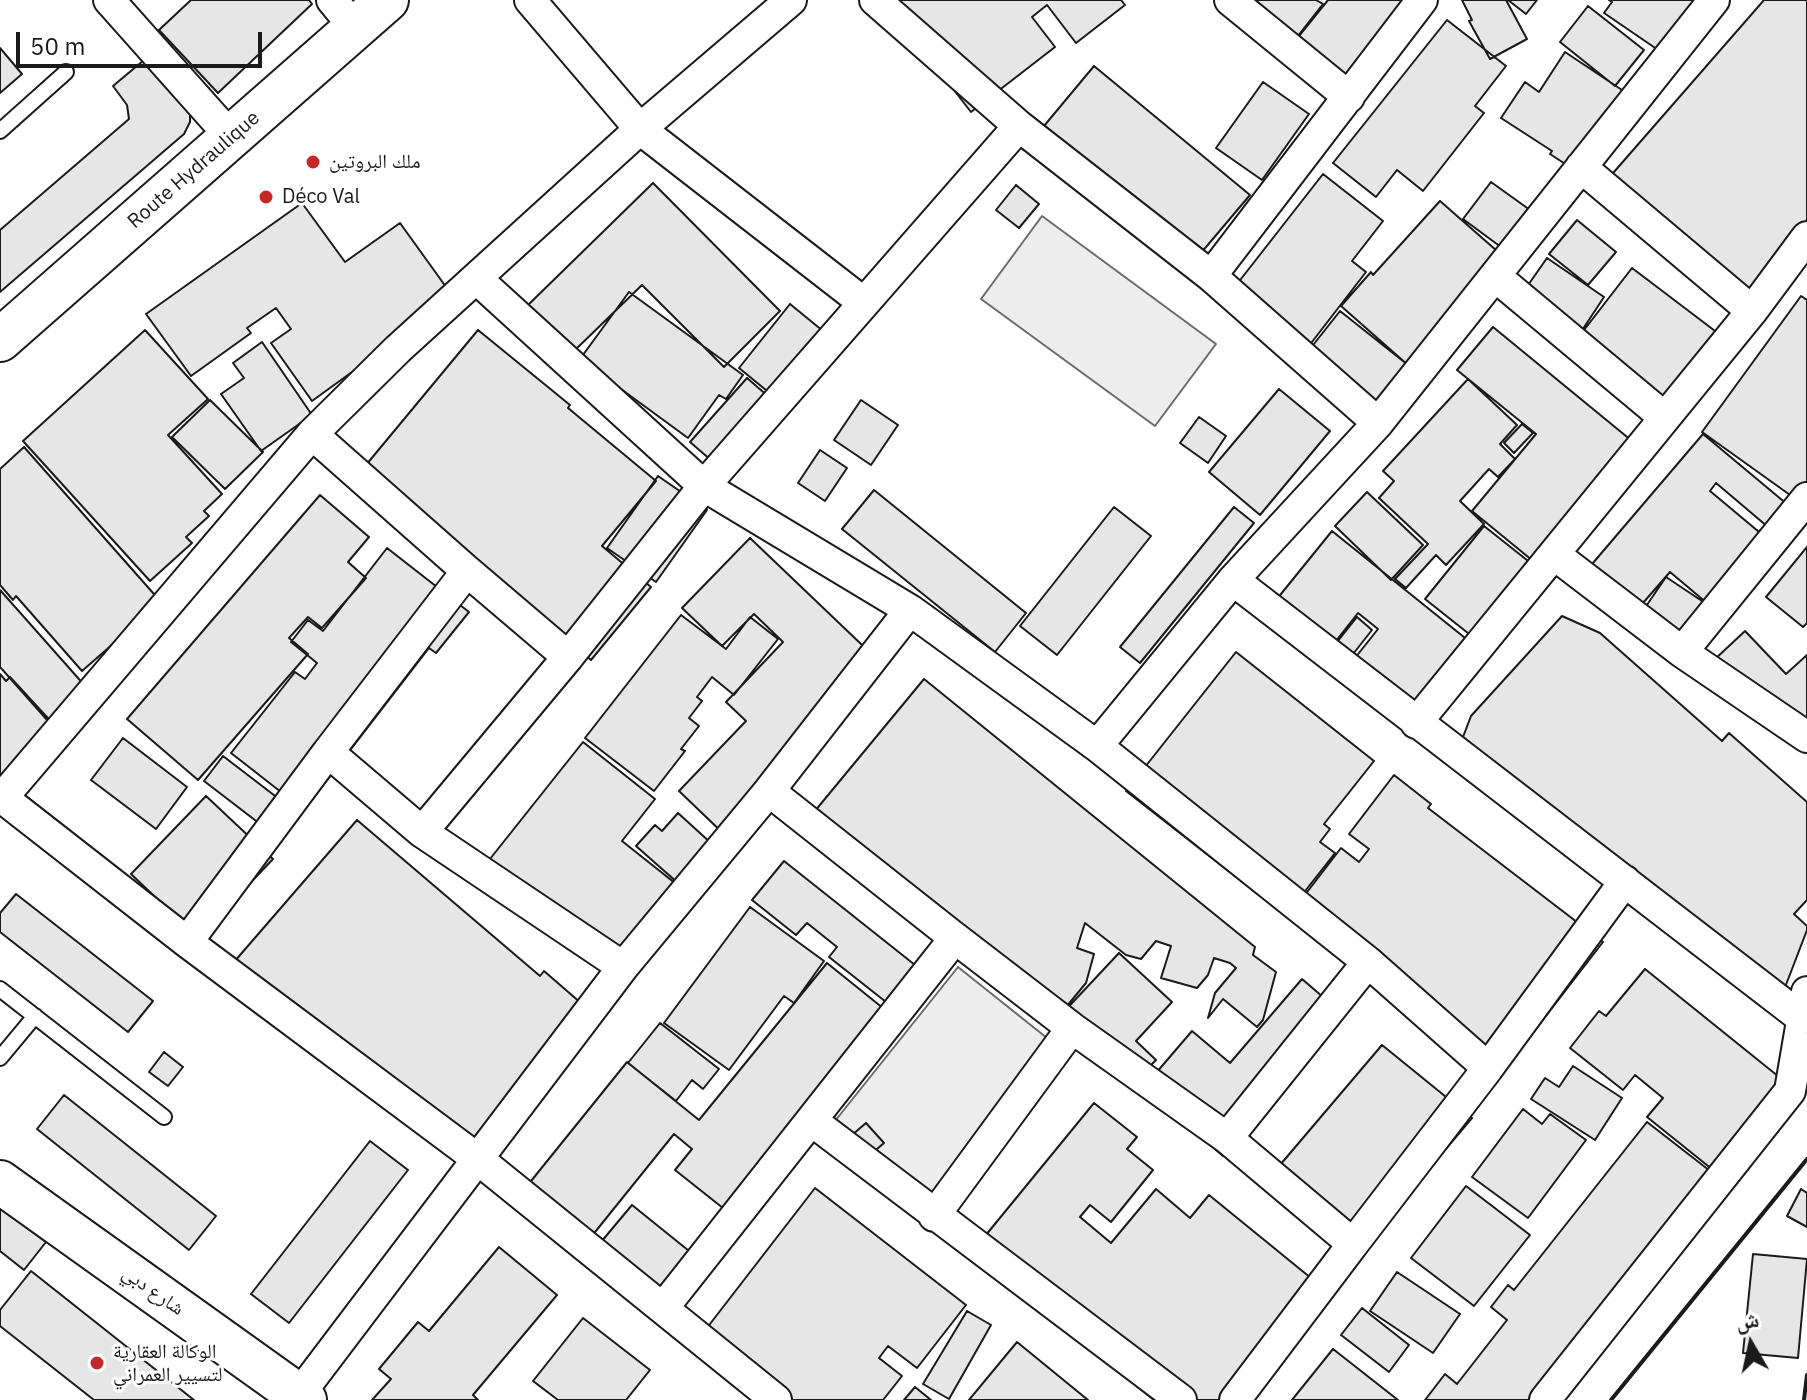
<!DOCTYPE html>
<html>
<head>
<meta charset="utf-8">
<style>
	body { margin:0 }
	#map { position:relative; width:1807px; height:1400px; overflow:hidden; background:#fff; font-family:"IBM Plex Sans","Noto Naskh Arabic",sans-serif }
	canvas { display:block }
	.north { position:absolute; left:1711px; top:1304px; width:80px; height:80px; -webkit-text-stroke:6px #fff; paint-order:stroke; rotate:351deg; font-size:22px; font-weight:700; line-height:32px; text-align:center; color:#1a1a1a }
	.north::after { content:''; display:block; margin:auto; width:28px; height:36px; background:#1a1a1a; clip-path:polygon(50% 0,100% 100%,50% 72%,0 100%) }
	.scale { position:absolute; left:16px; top:32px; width:246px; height:36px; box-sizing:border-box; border:4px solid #1a1a1a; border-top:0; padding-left:10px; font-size:24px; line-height:28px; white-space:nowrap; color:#1a1a1a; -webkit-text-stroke:6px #fff; paint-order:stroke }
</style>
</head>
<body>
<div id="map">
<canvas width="1807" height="1400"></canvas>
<div class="north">ش</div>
<div class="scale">50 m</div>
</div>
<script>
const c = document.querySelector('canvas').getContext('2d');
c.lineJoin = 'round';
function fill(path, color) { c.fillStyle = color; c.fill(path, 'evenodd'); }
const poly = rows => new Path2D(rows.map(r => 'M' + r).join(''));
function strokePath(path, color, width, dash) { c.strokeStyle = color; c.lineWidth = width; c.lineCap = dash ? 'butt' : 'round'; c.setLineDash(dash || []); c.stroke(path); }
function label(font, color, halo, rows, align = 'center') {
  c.font = font + ' "IBM Plex Sans","Noto Naskh Arabic",sans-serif'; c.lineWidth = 6; c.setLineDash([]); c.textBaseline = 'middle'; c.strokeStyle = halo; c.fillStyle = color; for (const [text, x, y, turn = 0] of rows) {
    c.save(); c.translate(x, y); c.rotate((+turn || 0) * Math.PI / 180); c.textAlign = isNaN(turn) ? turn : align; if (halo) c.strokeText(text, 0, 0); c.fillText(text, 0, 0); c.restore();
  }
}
const built = poly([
	[1042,216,1216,344,1155,426,981,299,1042,216],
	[958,967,1052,1042,930,1196,835,1121,958,967]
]);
fill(built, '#ededed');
strokePath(built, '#6a6a6a', 2);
const building = poly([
	[191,0,309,0,312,4,218,93,159,30,191,0],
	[884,0,1121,0,1125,5,1076,43,1047,5,1032,17,1055,47,971,112,884,0],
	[1231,0,1316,0,1323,4,1290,46,1231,0],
	[1328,0,1405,0,1333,90,1286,52,1328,0],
	[1462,0,1506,0,1527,39,1490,59,1469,21,1472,20,1462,0],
	[1508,0,1537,0,1526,14,1508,0],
	[1609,0,1702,0,1664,54,1604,13,1612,2,1609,0],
	[1764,0,1807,0,1807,231,1753,293,1600,188,1764,0],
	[1588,6,1644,50,1615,86,1560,42,1588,6],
	[1447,20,1506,66,1475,106,1484,113,1423,191,1397,170,1376,197,1333,163,1447,20],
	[0,48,22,74,0,93,0,48],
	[1565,52,1625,92,1576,171,1550,154,1552,151,1501,118,1525,82,1539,92,1565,52],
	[150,55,190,111,190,122,184,134,0,292,0,230,129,119,127,105,113,86,150,55],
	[1094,66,1250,195,1190,266,1034,138,1094,66],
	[1263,82,1309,114,1262,180,1216,148,1263,82],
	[1323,174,1383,221,1352,261,1366,272,1305,351,1230,293,1323,174],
	[1491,182,1537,215,1509,253,1463,219,1491,182],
	[653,183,780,311,724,367,642,285,573,352,527,306,653,183],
	[1016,185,1039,204,1019,228,996,210,1016,185],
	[1440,201,1505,258,1409,366,1341,306,1371,272,1373,275,1440,201],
	[302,203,345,262,400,223,454,298,312,401,271,343,291,329,276,308,247,328,251,333,191,376,146,314,302,203],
	[1577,220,1616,252,1588,285,1549,254,1577,220],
	[1547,258,1604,297,1577,338,1519,298,1547,258],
	[1632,268,1723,337,1666,413,1574,343,1632,268],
	[629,292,743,375,726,399,719,395,688,438,580,359,629,292],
	[1801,296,1807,300,1807,502,1804,505,1702,432,1801,296],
	[790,304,834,340,783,404,739,368,790,304],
	[1340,311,1413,369,1379,412,1306,354,1340,311],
	[1493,327,1643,450,1544,570,1472,511,1536,434,1457,370,1493,327],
	[145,330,208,399,168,435,222,494,204,511,209,516,186,537,192,543,150,581,23,441,145,330],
	[478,330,570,405,568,408,656,481,602,546,651,587,591,660,361,471,478,330],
	[262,342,312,415,261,451,221,394,244,378,233,363,262,342],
	[747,378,784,410,727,474,690,442,747,378],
	[1468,379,1517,425,1500,444,1515,459,1498,477,1489,469,1460,501,1484,524,1446,565,1436,555,1406,588,1395,579,1428,544,1379,498,1394,481,1383,471,1468,379],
	[1279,389,1330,431,1260,515,1209,472,1279,389],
	[210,400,263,452,225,489,172,437,210,400],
	[861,400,898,425,871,465,834,440,861,400],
	[1199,417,1226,436,1208,463,1180,443,1199,417],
	[1522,424,1533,433,1514,453,1504,443,1522,424],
	[1703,434,1788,505,1768,527,1716,483,1710,491,1771,542,1714,609,1670,572,1636,611,1587,570,1703,434],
	[24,447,161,602,82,671,16,596,13,600,0,585,0,469,24,447],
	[820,450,847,468,825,501,798,483,820,450],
	[658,476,707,510,656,582,607,548,658,476],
	[874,490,1026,613,995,652,842,529,874,490],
	[1367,492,1423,545,1391,580,1335,526,1367,492],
	[320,495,369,537,348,562,366,578,322,628,308,617,289,638,308,654,198,780,127,719,320,495],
	[1114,507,1151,536,1057,655,1020,626,1114,507],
	[1234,507,1254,523,1140,663,1120,647,1234,507],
	[1484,526,1542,572,1483,645,1425,599,1484,526],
	[1332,531,1475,646,1413,721,1347,668,1378,629,1358,613,1324,656,1268,610,1332,531],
	[750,538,883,665,728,838,679,791,746,721,726,702,783,642,754,614,722,646,682,608,750,538],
	[1807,547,1807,623,1803,627,1766,597,1807,547],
	[387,548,469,612,436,653,429,648,304,810,231,753,295,672,305,679,317,663,291,642,308,620,323,631,387,548],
	[1666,577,1717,611,1689,652,1638,618,1666,577],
	[0,590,86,687,48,721,0,667,0,590],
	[681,615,726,649,750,617,778,639,734,695,712,677,697,697,702,701,689,718,699,726,681,749,685,751,654,791,585,738,681,615],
	[1562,616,1600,633,1722,741,1729,733,1807,802,1807,900,1794,914,1807,926,1807,930,1784,990,1523,793,1463,737,1471,716,1562,616],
	[1357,617,1372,630,1342,668,1326,656,1357,617],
	[1745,631,1786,674,1807,655,1807,742,1798,750,1713,661,1745,631],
	[1236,652,1374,761,1324,824,1330,829,1320,842,1335,853,1302,895,1279,877,1263,898,1126,791,1236,652],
	[0,674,6,681,10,677,57,728,0,779,0,674],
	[924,679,1255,947,1253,955,1276,972,1263,1020,1257,1027,1223,999,1208,1018,1215,993,1236,968,1230,963,1214,958,1208,975,1197,988,1161,978,1171,946,1156,941,1141,959,1126,955,1085,923,1077,948,1094,954,1086,983,1062,1012,805,823,924,679],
	[123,738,187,787,156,829,91,780,123,738],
	[583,742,655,799,622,841,695,899,628,984,482,869,583,742],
	[223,756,296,812,277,837,204,781,223,756],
	[1394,775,1431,804,1428,808,1603,942,1532,1034,1516,1022,1481,1068,1301,900,1341,848,1359,862,1369,849,1349,834,1394,775],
	[206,796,273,859,198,938,131,874,206,796],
	[678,813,723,854,696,899,636,846,655,825,662,831,678,813],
	[357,820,540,976,544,971,597,1017,474,1160,234,962,357,820],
	[784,861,915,965,886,1002,829,957,837,947,807,923,796,935,752,900,784,861],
	[16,894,153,1001,128,1032,0,932,0,913,16,894],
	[750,907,824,961,794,1003,784,996,729,1070,664,1023,750,907],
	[1119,953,1172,1002,1136,1041,1156,1060,1132,1085,1059,1017,1119,953],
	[827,963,899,1021,738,1220,675,1170,692,1149,674,1134,587,1242,523,1191,627,1062,699,1120,827,963],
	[1645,969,1799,1093,1718,1174,1647,1117,1663,1098,1635,1075,1623,1090,1570,1048,1599,1011,1606,1016,1645,969],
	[1302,979,1344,1015,1223,1156,1144,1087,1192,1031,1230,1063,1302,979],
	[660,1023,719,1069,703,1089,692,1080,676,1101,628,1063,660,1023],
	[1382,1045,1472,1118,1352,1260,1263,1185,1382,1045],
	[164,1052,183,1067,168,1086,149,1072,164,1052],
	[1573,1066,1622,1098,1595,1140,1531,1099,1545,1078,1559,1087,1573,1066],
	[64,1095,216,1216,189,1250,37,1129,64,1095],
	[1094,1103,1137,1137,1127,1149,1153,1170,1111,1222,1090,1205,1080,1217,1111,1243,1156,1189,1190,1218,1209,1195,1333,1296,1247,1400,1154,1400,972,1252,1094,1103],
	[1523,1109,1542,1124,1550,1114,1586,1140,1528,1218,1472,1177,1523,1109],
	[1647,1122,1723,1181,1547,1400,1425,1400,1445,1374,1457,1384,1507,1320,1491,1307,1508,1285,1514,1290,1647,1122],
	[866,1123,884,1143,863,1161,845,1141,866,1123],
	[370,1141,408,1170,289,1323,251,1294,370,1141],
	[1466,1186,1530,1235,1474,1306,1411,1258,1466,1186],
	[815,1188,966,1305,917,1368,888,1346,879,1358,902,1376,883,1400,790,1400,703,1333,815,1188],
	[1801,1189,1807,1193,1807,1227,1787,1216,1801,1189],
	[632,1205,699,1259,663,1302,596,1248,632,1205],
	[0,1207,46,1242,24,1270,0,1251,0,1207],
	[499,1247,557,1295,473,1395,478,1400,372,1400,391,1379,379,1369,418,1322,429,1331,499,1247],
	[1753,1254,1807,1259,1798,1358,1743,1353,1753,1254],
	[31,1271,194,1400,94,1400,0,1326,0,1310,31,1271],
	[1397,1272,1460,1314,1433,1353,1370,1311,1397,1272],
	[1362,1308,1409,1345,1389,1372,1341,1335,1362,1308],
	[967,1311,991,1325,949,1399,923,1384,967,1311],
	[583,1318,650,1370,626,1400,558,1400,533,1381,583,1318],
	[1017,1342,1088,1400,969,1400,1017,1342],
	[1333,1349,1398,1400,1292,1400,1333,1349],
	[915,1387,931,1400,904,1400,915,1387]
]);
fill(building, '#e6e6e6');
strokePath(building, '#1a1a1a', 2);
const lane = poly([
	[0,131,66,72],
	[0,989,164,1117],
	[0,1058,35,1016]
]);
const street = poly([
	[109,0,231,137],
	[332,0,355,28],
	[530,0,640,129,864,303],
	[875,0,1019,126],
	[1230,0,1349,97],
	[1714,0,1378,423,1233,580,1802,1018],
	[1581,167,1752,311],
	[1211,276,1378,423],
	[1495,276,1664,417],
	[477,279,704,486,910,610],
	[312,434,467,571],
	[1555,555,1682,652,1807,737],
	[1682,652,1807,498],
	[1416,723,1752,311,1807,237],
	[1097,746,1233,580],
	[328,752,467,571,568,657],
	[769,791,955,938],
	[0,796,187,942,479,1160,776,1400],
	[2,798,312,434,398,349,640,129,791,0],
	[422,832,568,657,704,486,1019,126,1211,276,1422,0],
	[187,942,328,752,422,832,623,967],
	[812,1121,1181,1400],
	[1227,1138,1368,962],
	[934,1216,1072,1028],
	[663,1308,955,938,1072,1028,1227,1138,1353,1244,1488,1068],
	[295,1400,623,967,769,791,910,610,1097,746,1368,962,1488,1068,1625,881],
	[1235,1400,1353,1244],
	[1545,1400,1790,1091,1807,992]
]);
const secondary = poly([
	[0,340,387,0],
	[0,1182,305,1400]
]);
strokePath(lane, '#1a1a1a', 18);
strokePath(street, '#1a1a1a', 34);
strokePath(secondary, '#1a1a1a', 46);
strokePath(lane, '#fff', 14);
strokePath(street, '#fff', 30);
strokePath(secondary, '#fff', 42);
strokePath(poly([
	[1611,1400,1807,1159],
	[1804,1400,1807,1375]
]), '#1a1a1a', 4);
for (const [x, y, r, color] of [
	[313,162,8,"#c62828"],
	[266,197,8,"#c62828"],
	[97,1363,8,"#c62828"]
]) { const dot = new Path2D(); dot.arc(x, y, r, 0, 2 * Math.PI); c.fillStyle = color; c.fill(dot); strokePath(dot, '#fff', 3); }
label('20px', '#1a1a1a', '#fff', [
	["ملك البروتين",329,162],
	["Déco Val",282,197],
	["الوكالة العقارية",113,1352],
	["لتسيير العمراني",113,1375]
], 'left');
label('20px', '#1a1a1a', '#fff', [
	["Route Hydraulique",194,170,-41],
	["شارع دبي",153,1291,35]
]);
</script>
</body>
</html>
